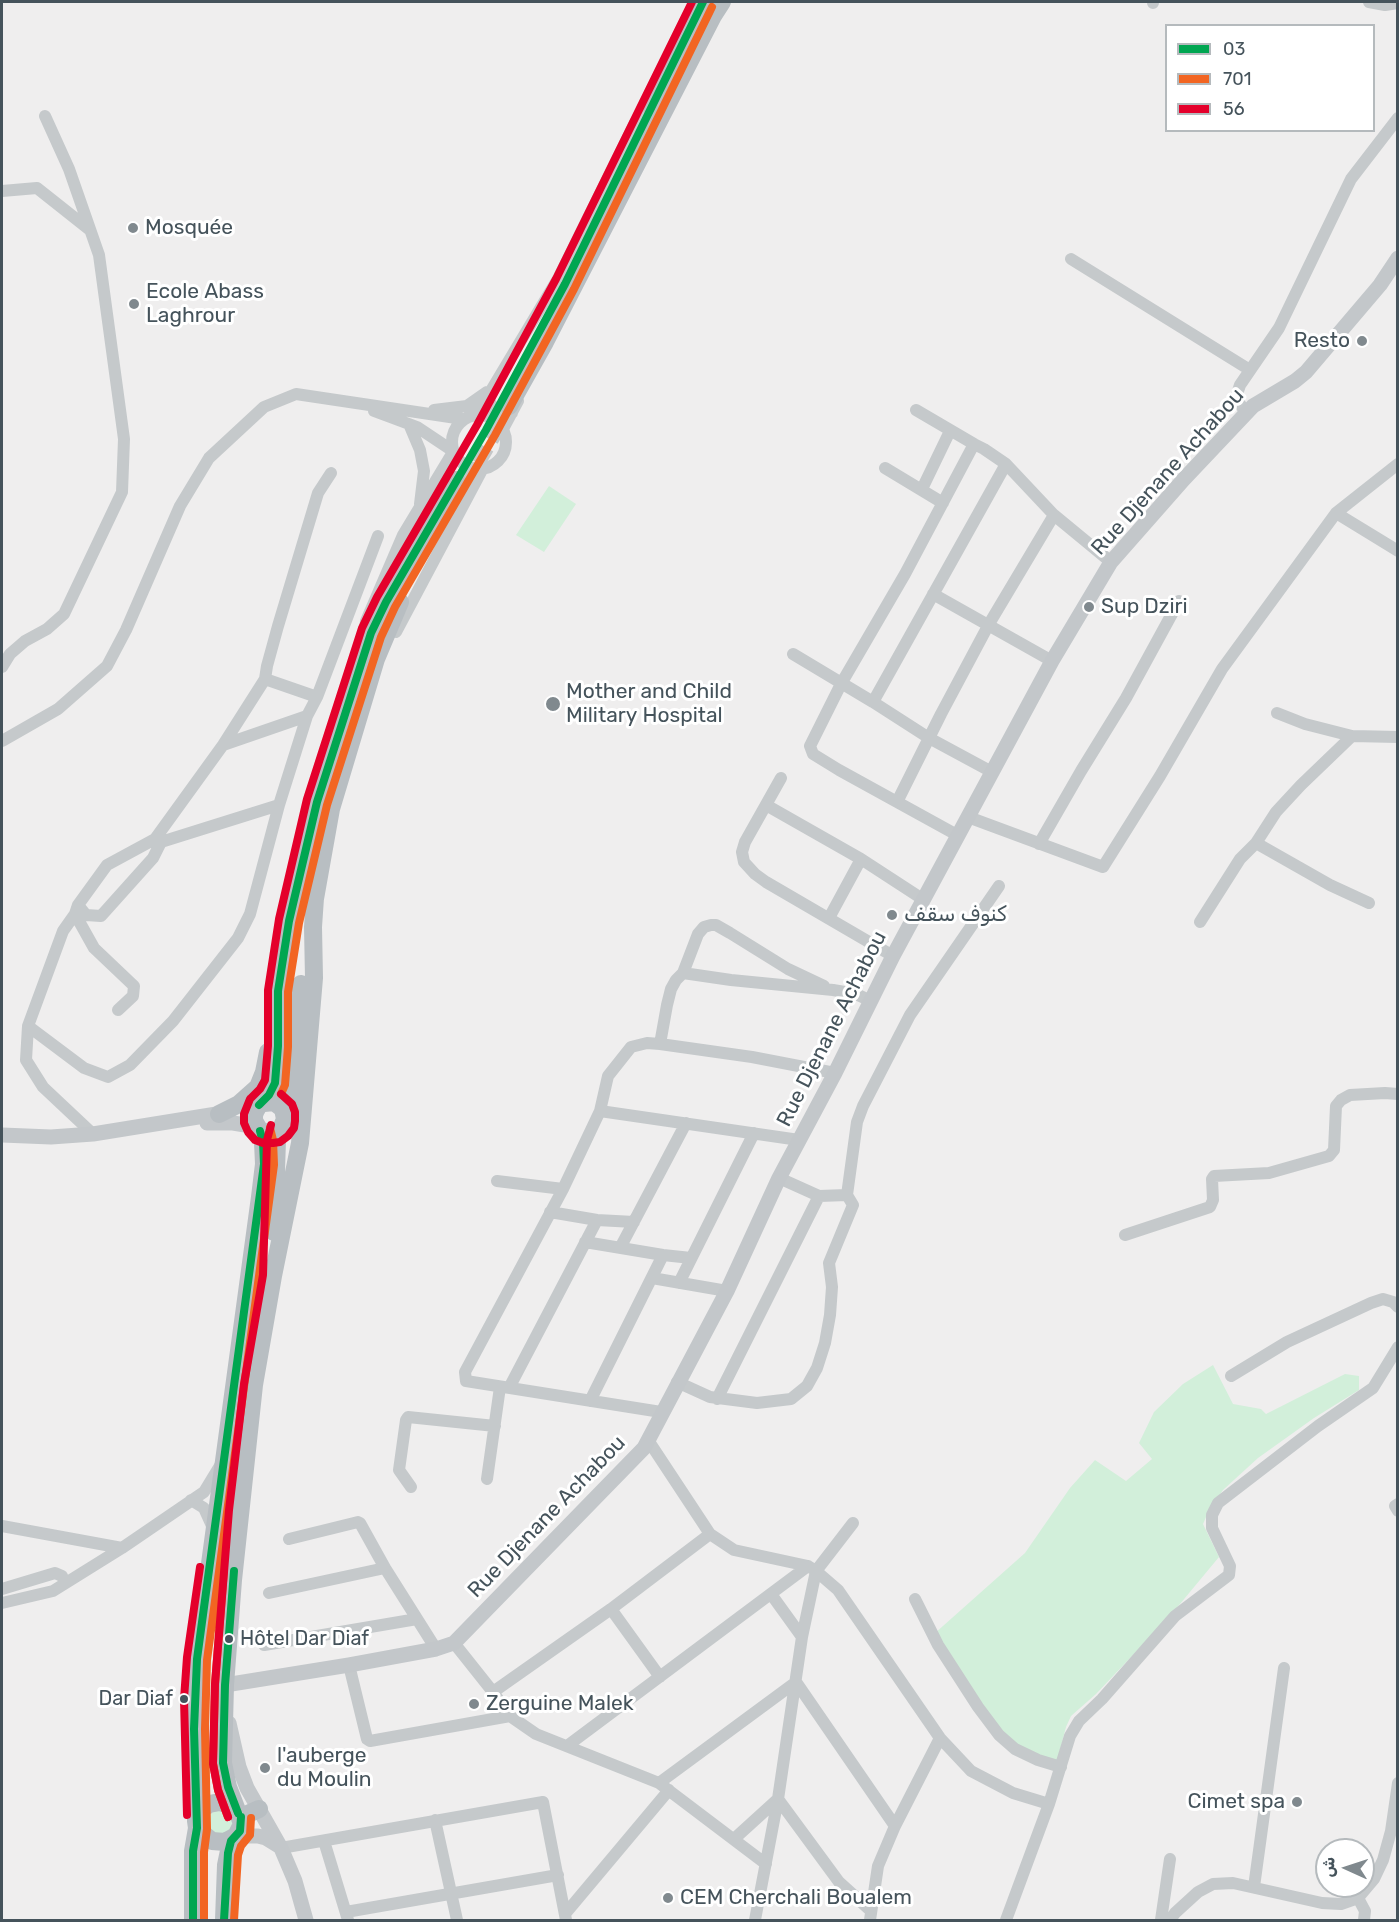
<!DOCTYPE html>
<html>
<head>
<meta charset="utf-8">
<style>
	body { margin:0 }
	#map { position:relative; width:1399px; height:1922px; overflow:hidden; background:#efeeee; font-family:Rubik,Vazirmatn,sans-serif }
	canvas { display:block }
	.frame { position:absolute; inset:0; border:3px solid #45535b; pointer-events:none }
	.legend { position:absolute; left:1165px; top:24px; width:210px; height:108px; box-sizing:border-box; background:#fff; border:2px solid #b5babd; margin:0; padding:8px 10px; list-style:none; font-size:18px; color:#45535b }
	.legend li { display:flex; align-items:center; gap:12px; height:30px }
	.legend b { width:30px; border:2px solid #b5babd }
	.north { position:absolute; left:1315px; top:1838px; width:60px; height:60px; box-sizing:border-box; background:#fff; border:2px solid #b5babd; border-radius:50%; rotate:273deg; font-size:16px; font-weight:700; line-height:24px; text-align:center; color:#45535b }
	.north::after { content:''; display:block; margin:auto; width:21px; height:27px; background:#80898e; clip-path:polygon(50% 0,100% 100%,50% 72%,0 100%) }
</style>
</head>
<body>
<div id="map">
<canvas width="1399" height="1922"></canvas>
<div class="frame"></div>
<ul class="legend">
<li><b style="height:8px;background:#00a651"></b>03</li>
<li><b style="height:8px;background:#f26522"></b>701</li>
<li><b style="height:8px;background:#e4002b"></b>56</li>
</ul>
<div class="north">ش</div>
</div>
<script>
const c = document.querySelector('canvas').getContext('2d');
c.lineJoin = 'round';
function fill(path, color) { c.fillStyle = color; c.fill(path, 'evenodd'); }
const poly = rows => new Path2D(rows.map(r => 'M' + r).join(''));
function strokePath(path, color, width, dash) { c.strokeStyle = color; c.lineWidth = width; c.lineCap = dash ? 'butt' : 'round'; c.setLineDash(dash || []); c.stroke(path); }
function label(font, color, halo, rows, align = 'center') {
  c.font = font + ' Rubik,Vazirmatn,sans-serif'; c.lineWidth = 6; c.setLineDash([]); c.textBaseline = 'middle'; c.strokeStyle = halo; c.fillStyle = color; for (const [text, x, y, turn = 0] of rows) {
    c.save(); c.translate(x, y); c.rotate((+turn || 0) * Math.PI / 180); c.textAlign = isNaN(turn) ? turn : align; if (halo) c.strokeText(text, 0, 0); c.fillText(text, 0, 0); c.restore();
  }
}
fill(poly([
	[549,486,576,504,544,552,516,535],
	[1213,1365,1233,1404,1261,1409,1266,1414,1345,1374,1359,1376,1359,1390,1314,1418,1258,1458,1223,1490,1210,1508,1203,1524,1219,1557,1170,1616,1096,1694,1071,1716,1066,1727,1057,1761,1027,1754,1005,1737,934,1634,1025,1553,1070,1488,1095,1460,1126,1481,1152,1459,1139,1443,1154,1412,1183,1384],
	[216,1809,234,1815,232,1831,217,1835,209,1828,208,1817]
]), '#d2efda');
strokePath(poly([
	[463,486,509,406]
]), '#c4c7c9', 18, [18, 9]);
strokePath(poly([
	[1369,2,1385,5,1398,3],
	[1153,3,1153,2],
	[2,191,37,188,90,230],
	[1071,259,1250,370],
	[486,397,494,408,501,412,512,413],
	[434,410,467,406,487,392],
	[916,410,974,444],
	[374,411,417,427,453,451],
	[1246,413,1238,401,1237,394,1240,385,1279,328,1351,179,1398,118],
	[477,414,559,277,635,123,652,99],
	'452 442a27 27 0 1 1 54 0a27 27 0 1 1-54 0Z',
	[409,424,420,450,424,471,420,504],
	[503,429,518,401],
	[885,468,943,503],
	[922,489,950,431],
	[1336,513,1398,551],
	[933,594,1052,661],
	[396,632,482,470],
	[364,639,366,621,403,535,453,452],
	[793,654,873,702,929,738,992,772],
	[2,667,10,654,25,641,47,629,64,614,122,492,124,439,99,255,69,169,45,116],
	[265,679,317,697],
	[873,702,1006,464],
	[1277,713,1305,724,1352,736,1398,737],
	[2,741,58,709,107,666,126,630,180,506,209,458,264,407,296,394,463,419],
	[223,745,307,716],
	[781,778,745,842,742,852,744,862,755,874,766,882,893,956],
	[897,802,941,714,989,624,1054,515],
	[766,805,861,859,924,900],
	[968,817,1103,867,1160,776,1222,669,1336,513,1398,464],
	[957,835,839,770,813,754,810,746,841,684,905,574,974,444,984,449,1006,464,1054,515,1111,562],
	[155,839,223,745,265,679,267,666,278,626,318,493,331,473],
	[1256,843,1330,885,1369,903],
	[1039,844,1081,771,1126,698,1179,601],
	[78,905,86,915,101,916,153,858,161,842],
	[75,914,94,948,134,986,133,996,118,1010],
	[829,918,861,859],
	[1200,922,1240,859,1256,843,1276,812,1301,785,1352,736],
	[683,973,698,934,704,927,711,925,716,925,730,933,788,969,824,986],
	[28,1026,84,1068,108,1077,130,1065,173,1021,238,938,250,914,279,805,307,716,317,697,378,536],
	[660,1044,647,1043,631,1047,608,1076,600,1111,563,1189,465,1372,466,1381,661,1412],
	[835,1073,752,1057,660,1044,667,1005,671,989,676,980,683,973,731,980,833,990,856,994,871,1001],
	[600,1111,799,1140],
	[93,1134,43,1087,26,1060,28,1026,63,931,75,914,78,905,107,865,155,839,161,842,279,805],
	[779,1178,819,1196,847,1195],
	[497,1181,563,1189],
	[550,1212,597,1220,634,1222],
	[1125,1235,1210,1207,1213,1200,1212,1179,1214,1176,1269,1173,1329,1156,1334,1150,1336,1106,1341,1100,1350,1095,1385,1093,1398,1094],
	[585,1242,663,1255,691,1258],
	[620,1248,686,1123],
	[652,1278,727,1291],
	[679,1283,754,1133],
	[1231,1376,1287,1342,1371,1303,1383,1299,1393,1302,1398,1307],
	[677,1382,710,1397,757,1403,791,1399,807,1386,817,1368,825,1343,830,1315,832,1287,829,1263,853,1205,847,1195,857,1122,863,1106,910,1015,999,886],
	[509,1388,597,1220],
	[717,1399,819,1196],
	[590,1401,663,1255],
	[648,1440,710,1534,734,1550,808,1566,816,1571,838,1590,940,1738,971,1771,1013,1793,1049,1804],
	[487,1479,500,1387],
	[411,1487,399,1470,406,1420,408,1417,495,1426],
	[191,1500,204,1508,213,1528],
	[1398,1504,1395,1506,1398,1511],
	[2,1526,122,1548],
	[289,1539,358,1522,360,1523,385,1568,436,1649],
	[2,1589,55,1573,62,1576,65,1583],
	[269,1593,385,1568],
	[771,1594,802,1637],
	[915,1599,938,1645,978,1707,999,1735,1015,1749,1038,1760,1061,1767],
	[2,1603,53,1591,122,1548,204,1492,221,1464],
	[611,1609,660,1677],
	[454,1643,493,1692,510,1716,536,1734,659,1783,766,1864],
	[264,1645,417,1619],
	[349,1665,367,1739,370,1741,510,1716],
	[493,1692,611,1609,710,1534],
	[567,1746,808,1566],
	[659,1783,796,1682,895,1826],
	[435,1820,457,1920],
	[734,1839,778,1799,839,1882,870,1910],
	[324,1841,348,1920],
	[281,1848,543,1802,566,1920],
	[1254,1887,1284,1668],
	[1358,1898,1365,1911,1364,1920],
	[346,1912,558,1875],
	[565,1914,669,1790],
	[755,1920,778,1799,802,1637,816,1571,853,1523],
	[870,1920,878,1866,895,1826,940,1738],
	[1006,1920,1049,1804,1070,1736,1079,1721,1102,1699,1175,1616,1229,1575,1230,1566,1212,1528,1212,1515,1218,1503,1318,1426,1373,1388,1398,1347],
	[1161,1920,1170,1859],
	[1170,1920,1175,1913,1198,1892,1213,1884,1233,1883,1322,1903,1341,1904,1358,1898,1374,1879,1383,1860,1391,1831,1398,1783]
]), '#c5c9cb', 12);
strokePath(poly([
	[207,1123,233,1123,257,1127],
	[2,1135,51,1137,93,1134,229,1112],
	[225,1685,349,1665,436,1649,454,1643,644,1448,727,1291,779,1178,835,1073,893,956,1052,661,1111,562,1184,479,1253,406,1295,381,1306,372,1380,285,1398,258],
	[229,1723,239,1767,247,1788,281,1848,295,1881,306,1920],
	[236,1836,258,1836,266,1838,279,1846]
]), '#c3c7ca', 15);
strokePath(poly([
	[652,108,703,2],
	[509,406,545,342,713,16,722,2],
	[313,910,331,809,376,659,400,602],
	[259,1105,264,1103,274,1102,283,1109,285,1119,281,1129,271,1133,260,1131,254,1121,254,1115,256,1110,259,1105,269,1095,275,1083,278,1046,278,991,289,921,317,802,345,712,371,633,386,602,456,480],
	[219,1114,239,1104,258,1087,264,1072,268,1052],
	[285,1119,291,1094,301,984],
	[274,1232,277,1140,281,1129],
	[238,1813,228,1787,223,1763,225,1685,233,1580,254,1385,273,1276,300,1143,314,978,313,927,315,898],
	[197,1815,201,1810,209,1804,220,1802,227,1804,238,1813,242,1824,236,1836,225,1842,212,1841,202,1833,197,1828],
	[241,1817,259,1809],
	[193,1920,193,1851,197,1828,196,1821,194,1729,197,1659,260,1197,264,1164,263,1142,260,1131],
	[224,1920,226,1865,231,1841]
]), '#b8bec2', 18);
strokePath(poly([
	[259,1105,269,1095,275,1083,278,1046,278,991,289,921,317,802,371,633,386,602,486,430,565,284,703,2],
	[234,1571,225,1685,223,1763,228,1787,238,1813],
	[193,1920,193,1851,197,1828,194,1729,197,1659,264,1164,263,1142,260,1131],
	[224,1920,228,1853,231,1841,240,1831,241,1817]
]), '#00a651', 8);
strokePath(poly([
	[281,1094,285,1085,288,1047,288,992,299,923,327,805,381,637,395,607,495,435,574,289,712,7],
	[224,1570,215,1684,213,1763,218,1790,228,1817],
	[204,1920,204,1852,207,1829,205,1729,207,1660,274,1165,273,1140,270,1128],
	[234,1920,238,1855,241,1846,250,1835,251,1818]
]), '#f26522', 8);
strokePath(poly([
	[251,1098,260,1089,265,1080,268,1046,268,990,279,919,307,799,362,628,377,597,477,425,556,279,692,2],
	[250,1099,244,1114,244,1123,248,1132,255,1140,263,1143,273,1143,280,1142,288,1136,294,1128,295,1121,295,1112,292,1104,281,1094],
	[187,1815,184,1699,187,1657,200,1567],
	[228,1817,218,1790,213,1764,215,1684,229,1510,244,1384,263,1275,267,1140,271,1125]
]), '#e4002b', 8);
for (const [x, y, r, color] of [
	[133,228,6,"#80898e"],
	[134,304,6,"#80898e"],
	[1362,341,6,"#80898e"],
	[1089,607,6,"#80898e"],
	[553,704,8,"#80898e"],
	[892,915,6,"#80898e"],
	[229,1639,5,"#45535b"],
	[184,1699,5,"#45535b"],
	[474,1704,6,"#80898e"],
	[265,1768,6,"#80898e"],
	[1297,1802,6,"#80898e"],
	[668,1898,6,"#80898e"]
]) { const dot = new Path2D(); dot.arc(x, y, r, 0, 2 * Math.PI); c.fillStyle = color; c.fill(dot); strokePath(dot, '#fff', 2); }
label('20px', '#45535b', '#fff', [
	["Hôtel Dar Diaf",240,1639],
	["Dar Diaf",173,1699,"right"]
], 'left');
label('21px', '#45535b', '#fff', [
	["Mosquée",145,228],
	["Ecole Abass",146,292],
	["Laghrour",146,316],
	["Resto",1350,341,"right"],
	["Sup Dziri",1101,607],
	["Mother and Child",566,692],
	["Military Hospital",566,716],
	["كنوف سقف",904,915],
	["Zerguine Malek",486,1704],
	["l'auberge",277,1756],
	["du Moulin",277,1780],
	["Cimet spa",1285,1802,"right"],
	["CEM Cherchali Boualem",680,1898]
], 'left');
label('21px', '#45535b', '#fff', [
	["Rue Djenane Achabou",1168,472,-48],
	["Rue Djenane Achabou",832,1029,-63],
	["Rue Djenane Achabou",547,1517,-46]
]);
</script>
</body>
</html>
